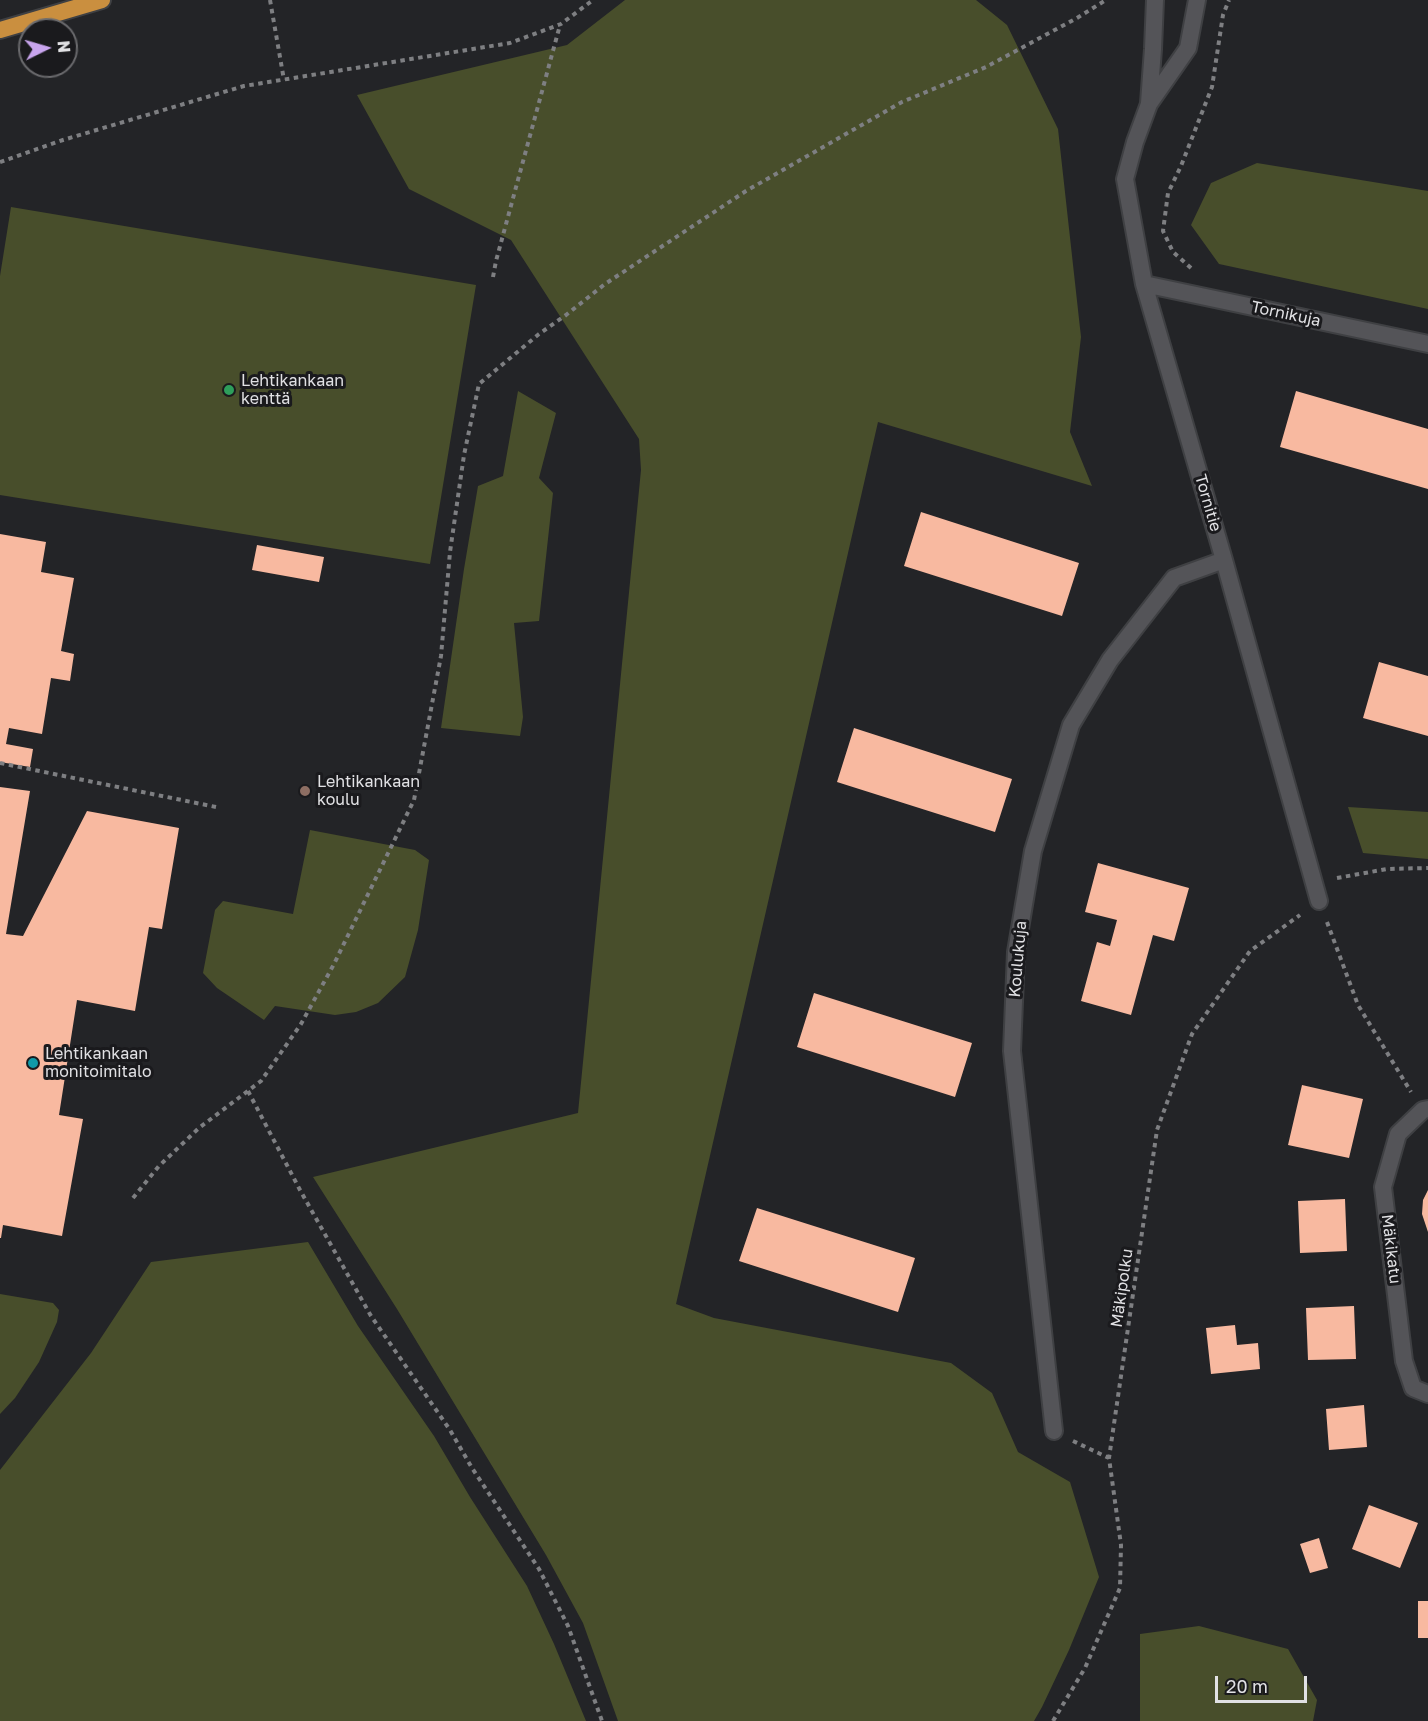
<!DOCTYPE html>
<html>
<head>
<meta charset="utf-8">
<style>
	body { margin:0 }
	#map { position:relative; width:1428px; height:1721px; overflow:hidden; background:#232427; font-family:"Golos Text",sans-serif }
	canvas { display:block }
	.north { position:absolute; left:18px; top:18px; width:60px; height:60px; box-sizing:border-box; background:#1a1a1d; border:2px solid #6a6a6d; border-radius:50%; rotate:85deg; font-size:16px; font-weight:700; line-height:24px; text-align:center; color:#e1e1e4 }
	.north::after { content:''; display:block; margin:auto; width:21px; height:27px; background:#c9a5ee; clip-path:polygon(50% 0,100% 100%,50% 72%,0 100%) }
	.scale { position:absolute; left:1215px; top:1676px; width:92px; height:27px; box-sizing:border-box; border:3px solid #e1e1e4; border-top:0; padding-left:8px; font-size:18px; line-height:21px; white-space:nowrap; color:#e1e1e4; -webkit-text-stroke:4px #1a1a1d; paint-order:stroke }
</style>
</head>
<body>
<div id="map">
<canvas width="1428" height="1721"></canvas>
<div class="north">N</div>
<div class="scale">20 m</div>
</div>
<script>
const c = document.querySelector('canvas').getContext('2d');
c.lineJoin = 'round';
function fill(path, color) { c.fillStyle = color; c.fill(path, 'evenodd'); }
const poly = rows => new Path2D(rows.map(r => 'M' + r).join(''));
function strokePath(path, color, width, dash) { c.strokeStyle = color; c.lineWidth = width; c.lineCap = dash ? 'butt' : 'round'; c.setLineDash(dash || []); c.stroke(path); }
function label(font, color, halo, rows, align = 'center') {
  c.font = font + ' "Golos Text",sans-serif'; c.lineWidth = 6; c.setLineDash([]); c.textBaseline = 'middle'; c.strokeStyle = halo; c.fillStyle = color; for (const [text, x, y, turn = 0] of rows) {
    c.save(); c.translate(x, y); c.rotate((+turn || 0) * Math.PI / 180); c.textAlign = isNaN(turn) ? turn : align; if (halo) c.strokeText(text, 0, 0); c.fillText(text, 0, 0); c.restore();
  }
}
fill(poly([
	[625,0,976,0,1007,25,1058,129,1081,337,1070,432,1092,486,878,422,676,1304,714,1318,951,1363,992,1393,1018,1452,1070,1482,1099,1577,1069,1650,1042,1707,1034,1721,618,1721,583,1623,546,1555,397,1309,313,1177,578,1113,641,470,639,439,511,240,409,189,357,95,567,45],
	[1257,163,1428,191,1428,309,1219,264,1191,225,1211,183],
	[11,207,476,285,430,564,0,495,0,276],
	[518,391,556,413,539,478,553,493,539,621,514,623,523,717,520,736,441,728,464,569,478,486,503,476],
	[1348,807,1428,812,1428,859,1363,853],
	[310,830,415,850,429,860,418,930,405,977,378,1003,356,1012,335,1015,275,1006,264,1020,217,988,203,973,215,910,223,901,293,914],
	[308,1242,358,1326,434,1436,470,1497,527,1586,554,1644,586,1721,0,1721,0,1470,91,1353,151,1262],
	[0,1294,53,1303,59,1310,57,1322,39,1362,15,1398,0,1414],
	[1199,1626,1288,1649,1317,1700,1313,1721,1140,1721,1140,1634]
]), '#484e2b');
fill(poly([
	[1296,391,1428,429,1428,489,1280,447],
	[921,512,1079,563,1062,616,904,566],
	[0,534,46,542,41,572,74,578,61,651,74,654,70,681,51,678,42,734,9,728,6,744,33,749,30,767,0,762],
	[257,545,324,557,319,582,252,570],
	[1379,662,1428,676,1428,736,1363,718],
	[854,728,1012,779,995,832,837,782],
	[0,787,30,791,6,934,23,936,87,811,179,828,162,929,149,927,135,1011,77,1000,59,1115,83,1119,62,1236,3,1225,1,1238,0,1238],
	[1098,863,1189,888,1174,941,1153,935,1131,1015,1081,1001,1097,942,1110,946,1117,920,1085,912],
	[814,993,972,1043,955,1097,797,1047],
	[1302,1085,1363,1099,1349,1158,1288,1145],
	[1428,1190,1428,1232,1422,1214,1423,1200],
	[1345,1199,1347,1251,1300,1253,1298,1201],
	[757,1208,915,1258,898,1312,739,1261],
	[1354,1306,1356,1359,1308,1360,1306,1308],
	[1235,1325,1237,1345,1258,1343,1260,1369,1211,1374,1206,1328],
	[1364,1405,1367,1447,1329,1450,1326,1409],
	[1369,1505,1418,1523,1400,1568,1352,1549],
	[1319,1538,1328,1568,1310,1573,1300,1544],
	[1418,1601,1428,1601,1428,1638,1418,1638]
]), '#f8b9a0');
const minor = poly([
	[1197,0,1188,48,1149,104,1135,142,1125,179,1144,284,1224,560,1319,901],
	[1149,103,1153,49,1155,0],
	[1144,284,1428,344],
	[1428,1109,1423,1110,1398,1134,1383,1187,1404,1361,1413,1388,1428,1394],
	[1054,1431,1012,1051,1016,952,1033,851,1071,725,1110,660,1174,578,1224,560]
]);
const trunk = poly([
	[0,30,102,0]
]);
strokePath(minor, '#3f4043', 20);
strokePath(trunk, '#3f4043', 20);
strokePath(poly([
	[270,0,284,80],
	[0,162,63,140,244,86,510,43,561,24,593,0],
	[1191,268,1173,252,1163,231,1168,193,1181,166,1212,87,1223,15,1229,0],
	[493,277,496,261,560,25],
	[0,763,216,807],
	[1337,878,1387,869,1428,868],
	[1327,922,1358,1005,1411,1092],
	[248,1091,300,1190,371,1316,450,1430,472,1468,539,1569,568,1626,602,1721],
	[133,1198,159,1166,199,1128,261,1081,301,1024,334,964,414,800,441,656,450,552,464,455,479,384,539,334,566,315,605,284,746,191,902,102,986,67,1077,18,1106,0],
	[1073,1441,1109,1458],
	[1053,1721,1085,1668,1120,1588,1121,1545,1109,1458,1157,1130,1192,1034,1250,951,1300,915]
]), '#7e7f82', 4, [4.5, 4.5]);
strokePath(minor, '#545458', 16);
strokePath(trunk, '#ca8f3f', 16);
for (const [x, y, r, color] of [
	[229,390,6,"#2e9e5b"],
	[305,791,6,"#8d6e63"],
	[33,1063,6,"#0f9aa8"]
]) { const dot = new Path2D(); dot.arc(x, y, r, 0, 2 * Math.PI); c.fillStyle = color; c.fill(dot); strokePath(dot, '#1a1a1d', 2); }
label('16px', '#e1e1e4', '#1a1a1d', [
	["Tornikuja",1286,314,12],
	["Tornitie",1208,503,74],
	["Koulukuja",1018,959,-85],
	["Mäkikatu",1391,1249,83],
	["Mäkipolku",1122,1288,-82]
]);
label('16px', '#e1e1e4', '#1a1a1d', [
	["Lehtikankaan",241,381],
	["kenttä",241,399],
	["Lehtikankaan",317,782],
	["koulu",317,800],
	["Lehtikankaan",45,1054],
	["monitoimitalo",45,1072]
], 'left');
</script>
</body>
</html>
